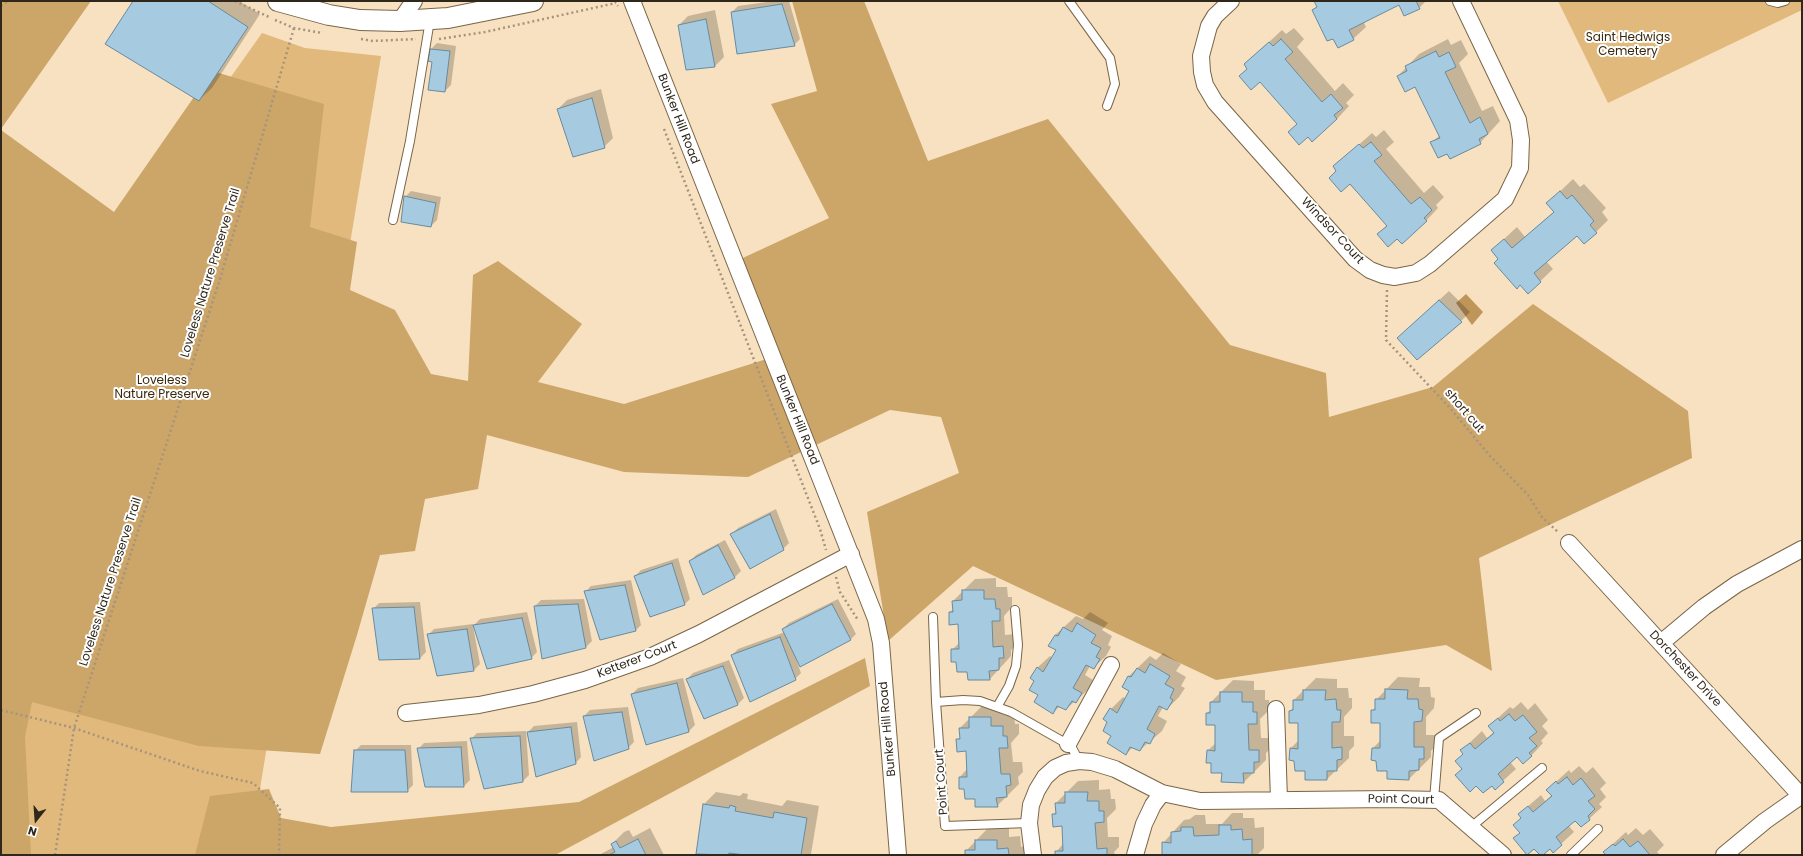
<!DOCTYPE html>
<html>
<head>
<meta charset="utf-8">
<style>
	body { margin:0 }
	#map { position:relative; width:1803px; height:856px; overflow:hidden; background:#f8e1c0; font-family:Poppins,sans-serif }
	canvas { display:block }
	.frame { position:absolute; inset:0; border:2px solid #2f271a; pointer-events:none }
	.north { position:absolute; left:16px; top:800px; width:40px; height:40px; -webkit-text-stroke:3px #fff; paint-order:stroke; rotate:197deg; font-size:11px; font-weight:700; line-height:16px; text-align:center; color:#2f271a }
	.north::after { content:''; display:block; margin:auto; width:14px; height:18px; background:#2f271a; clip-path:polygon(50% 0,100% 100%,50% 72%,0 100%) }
</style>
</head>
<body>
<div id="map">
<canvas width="1803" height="856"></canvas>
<div class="frame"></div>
<div class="north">N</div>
</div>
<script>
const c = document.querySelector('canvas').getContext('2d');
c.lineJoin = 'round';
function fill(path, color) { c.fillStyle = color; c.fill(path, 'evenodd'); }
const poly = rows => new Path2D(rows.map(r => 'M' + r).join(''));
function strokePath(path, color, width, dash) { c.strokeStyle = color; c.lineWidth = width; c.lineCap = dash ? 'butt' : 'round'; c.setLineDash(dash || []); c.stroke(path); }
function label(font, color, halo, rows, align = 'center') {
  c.font = font + ' Poppins,sans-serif'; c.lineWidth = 4; c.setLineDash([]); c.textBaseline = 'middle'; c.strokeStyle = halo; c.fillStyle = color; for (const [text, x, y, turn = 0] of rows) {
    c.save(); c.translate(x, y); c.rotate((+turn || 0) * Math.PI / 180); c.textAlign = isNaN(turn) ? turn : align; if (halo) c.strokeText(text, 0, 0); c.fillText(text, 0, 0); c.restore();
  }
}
fill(poly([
	[1558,1,1802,1,1802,10,1608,103],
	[262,33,305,48,381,56,249,855,1,855,1,142,121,232]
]), '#e1b97c');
fill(poly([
	[1,1,91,1,1,129],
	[792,1,864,1,928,161,1048,119,1230,345,1326,373,1329,417,1433,387,1533,304,1688,411,1692,458,1479,558,1492,671,1446,645,1216,680,973,566,888,641,867,512,959,473,941,417,890,410,748,477,624,472,487,435,478,489,425,499,415,551,380,555,357,635,320,754,199,746,32,702,25,737,31,855,1,855,1,130,114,212,212,71,324,104,310,227,357,242,350,290,395,310,431,374,468,381,473,275,498,261,582,324,538,382,624,404,773,357,732,263,829,218,771,104,817,91],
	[865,658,870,686,555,855,195,855,210,796,269,789,281,818,331,827,579,802]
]), '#cca568');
fill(poly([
	[1466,294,1483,312,1472,325,1456,303]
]), '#be965a');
fill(poly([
	[134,1,239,1,260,14,212,88,199,100],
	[774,1,789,1,800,39,794,45,732,12,738,6],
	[1315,1,1426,1,1419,8,1399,3,1363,21,1366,27,1353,39,1333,38,1314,10,1318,6],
	[715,10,724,57,715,66,679,25,688,16],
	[1294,28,1304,39,1297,47,1335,91,1343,83,1354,95,1346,103,1349,106,1337,119,1308,136,1289,132,1298,123,1245,64,1282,30,1286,34],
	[1448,39,1451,45,1461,40,1468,54,1459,63,1482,111,1493,106,1500,121,1480,143,1448,153,1431,143,1440,135,1416,86,1398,76,1419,54],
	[437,43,456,46,451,85,445,91,433,61,431,49],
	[601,89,613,138,604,147,558,109,567,100],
	[1384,130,1394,142,1386,149,1424,193,1433,185,1444,197,1436,205,1438,208,1426,221,1397,238,1378,234,1387,225,1334,167,1372,133,1376,137],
	[1573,179,1580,187,1584,184,1606,208,1602,212,1608,220,1596,232,1577,235,1546,261,1553,269,1528,293,1492,250,1517,227,1525,237,1555,211,1548,203],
	[411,191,441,197,437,220,431,226,405,197],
	[1449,291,1470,312,1461,321,1408,329],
	[776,509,789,543,783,549,732,534,738,528],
	[725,540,741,571,735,577,704,593,690,561,696,555],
	[678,558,690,599,684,605,635,576,641,570],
	[996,578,996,587,1007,587,1008,597,1012,597,1012,607,1004,616,1005,635,1015,634,1016,645,1011,650,1011,656,990,679,968,671,957,661,952,650,960,642,959,623,950,612,953,609,953,601,975,579],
	[631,580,641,625,635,631,585,592,591,586],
	[584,599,592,641,586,647,535,606,541,600],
	[838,599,856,634,850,640,796,659,801,673,795,679,732,655,738,649,785,632,783,629,789,623],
	[420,602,426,652,420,658,373,609,379,603],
	[527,612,537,652,531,658,475,626,473,626,480,664,474,670,428,635,434,629,473,624,473,626,480,619],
	[1090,612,1108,623,1102,630,1112,636,1108,645,1111,647,1106,656,1093,668,1090,666,1085,675,1093,680,1088,690,1066,709,1060,706,1053,713,1039,695,1035,680,1037,668,1050,656,1053,658,1057,650,1055,635,1076,616,1083,619],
	[1163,653,1181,664,1176,671,1186,677,1181,686,1185,688,1179,697,1167,709,1163,707,1158,716,1167,721,1162,731,1140,750,1133,747,1126,754,1113,736,1109,721,1111,709,1123,697,1126,699,1131,691,1129,676,1150,656,1156,660],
	[729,660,744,698,738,704,705,717,687,679,693,673],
	[1398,677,1420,678,1419,687,1430,687,1431,697,1435,698,1434,708,1426,717,1426,735,1436,735,1436,746,1431,751,1431,757,1409,779,1388,778,1388,770,1377,760,1373,748,1381,740,1381,722,1372,711,1376,707,1376,700],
	[683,678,695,725,689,731,632,694,638,688],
	[1316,678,1337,679,1337,688,1348,688,1349,698,1352,698,1352,708,1344,717,1344,736,1354,736,1354,746,1349,751,1349,758,1327,779,1306,770,1295,760,1291,748,1299,740,1299,722,1290,711,1294,707,1294,700],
	[1233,680,1254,681,1254,690,1265,690,1265,700,1269,700,1269,710,1260,719,1261,738,1271,738,1271,748,1266,753,1266,760,1244,782,1223,772,1212,762,1208,750,1216,743,1216,724,1207,713,1211,710,1211,702],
	[1521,702,1528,710,1535,703,1548,720,1542,726,1548,733,1541,741,1543,743,1531,756,1517,756,1510,762,1516,769,1495,788,1492,784,1463,769,1464,754,1461,751,1482,731,1487,738,1494,732,1489,726,1510,707,1513,709],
	[1003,705,1003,715,1014,714,1015,724,1019,724,1019,734,1011,743,1013,762,1022,762,1023,772,1018,777,1019,784,997,806,976,798,964,788,960,788,960,777,967,769,967,750,957,740,961,736,960,728,982,706],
	[628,707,634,742,628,748,584,716,590,710],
	[577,722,581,757,575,764,528,732,534,726],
	[526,731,529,775,523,781,485,788,471,739,477,733],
	[467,741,470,780,464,786,418,749,424,743],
	[361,745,411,745,413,785,407,791,355,751],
	[1579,766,1586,773,1593,767,1606,783,1600,789,1606,797,1599,804,1602,807,1589,819,1575,819,1568,825,1574,832,1561,844,1550,848,1541,855,1534,847,1515,838,1521,832,1522,818,1519,814,1541,795,1545,801,1552,795,1547,790,1569,770,1571,773],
	[1099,780,1099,790,1110,789,1111,799,1115,799,1116,809,1107,818,1108,837,1119,837,1119,847,1114,852,1115,855,1056,855,1056,852,1063,844,1063,825,1053,815,1057,811,1056,803,1078,781],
	[716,792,740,796,743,793,748,794,747,799,782,806,787,800,819,806,811,854,753,855,733,852,730,855,709,855,697,853,704,804],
	[1232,813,1243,813,1243,818,1254,818,1255,828,1264,827,1264,848,1257,855,1163,855,1163,843,1184,820,1190,819,1195,815,1205,815,1206,824,1222,824],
	[650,828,664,855,599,855,614,847,612,844,624,832,629,830,633,837],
	[988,828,1009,828,1009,837,1020,836,1021,847,1025,846,1025,855,966,855,966,851],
	[1636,828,1643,835,1650,829,1664,845,1657,852,1660,855,1607,855,1604,852,1626,832,1628,835]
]), '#0003');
const building = poly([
	[133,1,208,1,248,27,199,101,105,44,133,1],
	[1314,1,1416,1,1420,9,1404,16,1399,5,1349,30,1354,40,1338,48,1333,39,1327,41,1312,10,1317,7,1314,1],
	[782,4,795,46,737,54,731,12,782,4],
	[706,19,715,67,686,70,678,25,706,19],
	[1281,39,1293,52,1285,59,1322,102,1331,94,1343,108,1334,115,1337,119,1312,142,1308,137,1299,145,1288,132,1297,124,1260,82,1251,90,1239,76,1247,69,1244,64,1269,42,1273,46,1281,39],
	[430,49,450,51,445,92,428,90,432,62,428,61,430,49],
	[1436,51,1439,57,1449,52,1456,67,1445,72,1470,123,1480,117,1488,134,1479,139,1481,144,1450,159,1447,154,1438,158,1430,142,1440,138,1415,87,1405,92,1397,76,1407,71,1405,66,1436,51],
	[592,98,605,148,573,157,557,109,592,98],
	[1371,142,1382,155,1374,161,1411,204,1420,197,1432,210,1424,218,1427,221,1402,244,1397,239,1388,247,1377,234,1387,226,1350,184,1341,192,1329,178,1336,171,1333,166,1359,144,1363,148,1371,142],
	[1560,191,1567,199,1572,195,1594,221,1590,225,1597,233,1584,244,1577,236,1534,273,1541,282,1528,294,1520,285,1517,289,1494,263,1498,259,1491,250,1504,239,1512,248,1554,212,1546,203,1560,191],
	[404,196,436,203,431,227,401,222,404,196],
	[1439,300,1462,322,1417,360,1397,338,1439,300],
	[770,514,784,550,750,569,730,534,770,514],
	[718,545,735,578,703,595,689,561,718,545],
	[672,563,685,605,650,617,634,576,672,563],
	[625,585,636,631,600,640,584,591,625,585],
	[962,590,984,590,984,599,995,599,996,609,1000,609,1000,621,992,621,993,647,1003,646,1004,658,999,658,999,670,989,671,990,680,968,680,967,672,957,672,956,662,951,662,951,649,959,649,958,624,949,625,949,612,953,612,952,601,962,600,962,590],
	[578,604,586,648,542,659,534,606,578,604],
	[832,604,851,640,800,667,782,629,832,604],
	[414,607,420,659,379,660,372,608,414,607],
	[522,618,532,659,487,669,473,625,522,618],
	[1077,623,1096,635,1091,643,1101,648,1096,657,1100,659,1094,669,1086,665,1073,688,1082,693,1076,703,1072,701,1066,710,1057,706,1053,714,1034,702,1038,695,1029,690,1034,681,1030,678,1037,667,1043,672,1056,650,1048,646,1055,635,1058,636,1063,627,1072,632,1077,623],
	[467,629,474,671,437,676,427,634,467,629],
	[780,637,796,680,750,702,731,655,780,637],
	[1150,664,1170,676,1165,684,1174,689,1170,698,1173,700,1167,710,1159,706,1147,729,1155,734,1150,744,1145,742,1140,751,1130,747,1126,755,1107,743,1111,736,1103,731,1107,722,1103,719,1110,708,1117,713,1129,691,1122,687,1128,676,1131,677,1137,668,1145,673,1150,664],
	[723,666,738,705,704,719,686,679,723,666],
	[677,683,689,732,646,745,631,694,677,683],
	[1385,689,1408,690,1407,699,1418,699,1419,709,1423,710,1422,721,1414,722,1414,747,1424,747,1424,759,1419,759,1419,770,1409,771,1409,780,1387,779,1387,771,1377,771,1376,761,1371,760,1372,748,1380,748,1380,723,1371,723,1371,710,1375,710,1375,699,1385,699,1385,689],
	[1303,690,1326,690,1325,700,1336,699,1337,710,1341,710,1340,722,1332,722,1332,748,1342,747,1342,759,1337,760,1337,771,1327,771,1327,780,1305,780,1305,771,1295,771,1294,761,1289,760,1290,748,1298,749,1298,723,1289,723,1289,711,1293,710,1293,700,1303,700,1303,690],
	[1220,692,1242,692,1242,702,1253,702,1253,712,1257,712,1257,724,1248,724,1249,750,1259,750,1259,762,1254,762,1254,773,1243,773,1244,783,1221,782,1222,773,1211,773,1211,763,1206,763,1207,750,1215,751,1215,725,1206,725,1206,713,1210,713,1210,702,1220,702,1220,692],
	[622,712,629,749,594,761,583,716,622,712],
	[1509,714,1515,721,1523,715,1537,732,1529,738,1537,746,1529,753,1532,756,1523,764,1517,757,1498,774,1504,782,1495,790,1492,786,1483,793,1476,786,1470,792,1455,775,1462,769,1455,761,1463,754,1460,750,1470,743,1475,749,1494,733,1488,726,1498,718,1500,721,1509,714],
	[969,717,991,717,991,726,1003,726,1003,736,1007,736,1008,748,999,748,1001,774,1010,774,1011,785,1006,786,1007,797,996,798,998,807,975,807,975,799,965,799,964,789,959,789,959,777,967,777,966,751,957,752,956,739,960,739,959,728,969,728,969,717],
	[571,727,576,764,536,777,527,732,571,727],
	[520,736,523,782,484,789,470,738,520,736],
	[461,747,464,787,425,787,417,748,461,747],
	[354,750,405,750,408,792,351,792,354,750],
	[1567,777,1573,785,1581,778,1595,796,1588,801,1595,809,1588,816,1590,820,1581,827,1575,821,1556,837,1562,845,1553,853,1550,849,1543,855,1540,855,1534,849,1527,855,1513,838,1520,833,1513,825,1521,818,1518,814,1528,806,1533,812,1552,796,1546,790,1556,781,1558,784,1567,777],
	[1065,792,1088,792,1087,801,1099,801,1099,811,1104,811,1104,822,1095,823,1097,849,1107,848,1107,855,1055,855,1055,851,1063,851,1062,826,1053,827,1052,814,1056,814,1055,803,1065,803,1065,792],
	[703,804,729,808,730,805,736,807,735,811,773,818,774,812,807,818,801,855,745,855,729,853,728,855,696,854,703,804],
	[1219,825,1231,825,1231,830,1242,829,1243,840,1252,839,1252,855,1162,855,1162,842,1171,843,1171,832,1181,831,1181,827,1193,827,1194,836,1219,835,1219,825],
	[638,839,646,855,609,855,615,852,611,844,616,841,620,848,638,839],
	[1623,839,1630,847,1638,841,1650,855,1606,855,1603,852,1613,844,1615,846,1623,839],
	[975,840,997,840,997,849,1008,848,1009,855,965,855,965,850,975,850,975,840]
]);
fill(building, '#a6cbe0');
strokePath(building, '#678a9e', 1);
const service = poly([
	[1069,1,1110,58,1115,84,1107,106],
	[1770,1,1778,3,1785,1],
	[393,220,410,141,430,20],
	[933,617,936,702,945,826,1029,823],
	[936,702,963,700,980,701,1011,712,1071,746,1079,761],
	[997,707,1009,686,1016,666,1018,645,1015,610],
	[1434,800,1439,738,1476,713],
	[1471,827,1542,768],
	[1571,855,1598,829]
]);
const minor = poly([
	[632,1,876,619,881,643,898,855],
	[1231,1,1215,16,1209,26,1201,56,1202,72,1205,85,1215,102,1355,259,1370,270,1383,275,1395,277,1416,273,1430,264,1505,199,1520,168,1521,140,1518,120,1461,1],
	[400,21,414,1],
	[1569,543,1801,796],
	[1661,643,1704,607,1737,584,1802,549],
	[1276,709,1279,800],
	[406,713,479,705,533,694,585,680,650,657,699,634,851,554],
	[1068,744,1111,665],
	[1033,855,1029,823,1031,805,1037,790,1045,777,1055,768,1066,763,1079,761,1092,762,1115,769,1162,793,1200,801,1391,799,1439,800,1503,855],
	[1135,855,1144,824,1153,805,1162,793],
	[1724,855,1765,821,1802,795]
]);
const tertiary = poly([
	[278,1,329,15,360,20,400,21,448,18,533,1]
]);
strokePath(service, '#796548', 10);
strokePath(minor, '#796548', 18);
strokePath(tertiary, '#796548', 22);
strokePath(poly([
	[235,1,269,17],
	[615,1,618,6],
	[1,6,8,1],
	[275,20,294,28,322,33],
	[361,39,373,41,416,39],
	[439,39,485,32,616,3],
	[664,129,820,529,826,550],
	[1387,290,1386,340,1450,408,1490,456,1528,495,1542,517,1559,533],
	[836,577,840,592,858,620],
	[1,710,74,728,200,771,253,783,280,808,279,855],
	[55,855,74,728,220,279,294,28]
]), '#a5947b', 2.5, [2, 3]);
strokePath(service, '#fff', 8);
strokePath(minor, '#fff', 16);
strokePath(tertiary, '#fff', 20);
label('12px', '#39280c', '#fff', [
	["Saint Hedwigs",1628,38],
	["Cemetery",1628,52],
	["Loveless",162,381],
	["Nature Preserve",162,395]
]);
label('12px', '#2f271a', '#fff', [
	["Bunker Hill Road",678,119,69],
	["Windsor Court",1332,231,47],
	["Loveless Nature Preserve Trail",211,273,-73],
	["short cut",1464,411,49],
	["Bunker Hill Road",797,420,68],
	["Loveless Nature Preserve Trail",111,582,-72],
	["Ketterer Court",637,660,-21],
	["Dorchester Drive",1685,669,47],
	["Bunker Hill Road",888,729,-95],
	["Point Court",942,782,-94],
	["Point Court",1401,800,1]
]);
</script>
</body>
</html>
